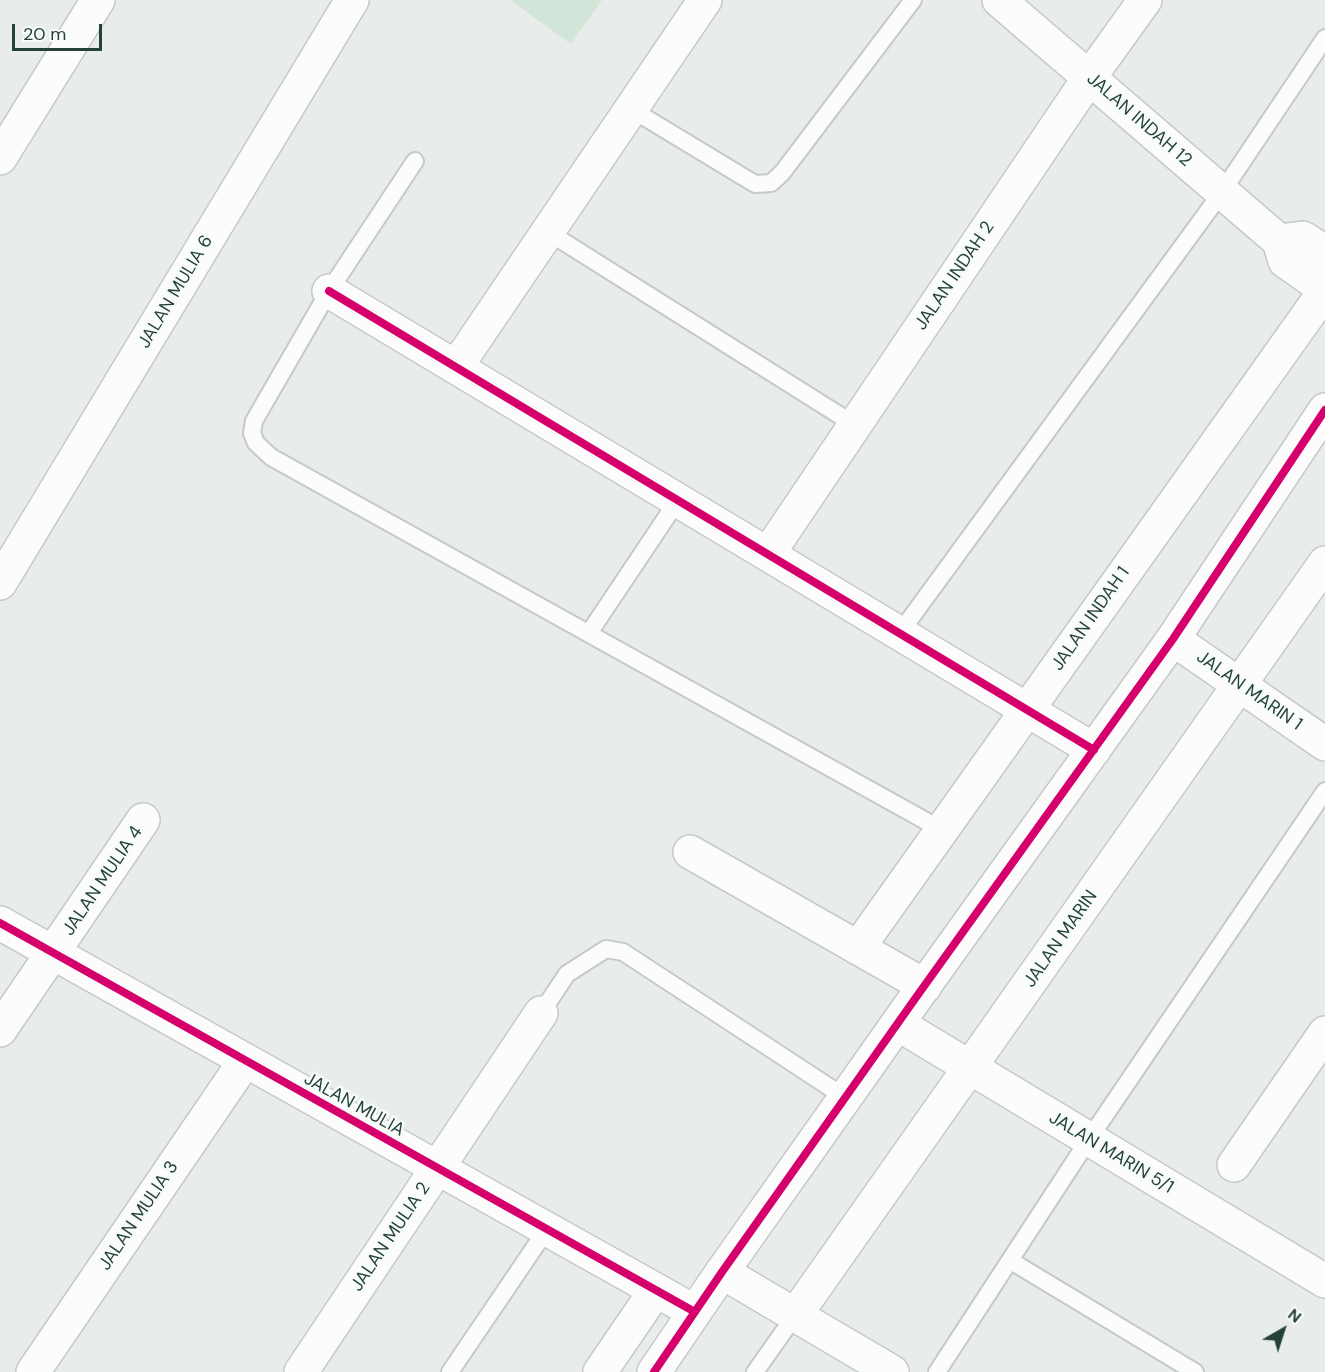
<!DOCTYPE html>
<html>
<head>
<meta charset="utf-8">
<style>
	body { margin:0 }
	#map { position:relative; width:1325px; height:1372px; overflow:hidden; background:#e8edeb; font-family:"DM Sans",sans-serif }
	canvas { display:block }
	.north { position:absolute; left:1253px; top:1300px; width:60px; height:60px; -webkit-text-stroke:4px #f7fbf9; paint-order:stroke; rotate:39deg; font-size:16px; font-weight:700; line-height:24px; text-align:center; color:#24423a }
	.north::after { content:''; display:block; margin:auto; width:21px; height:27px; background:#24423a; clip-path:polygon(50% 0,100% 100%,50% 72%,0 100%) }
	.scale { position:absolute; left:12px; top:24px; width:90px; height:27px; box-sizing:border-box; border:3px solid #24423a; border-top:0; padding-left:8px; font-size:18px; line-height:21px; white-space:nowrap; color:#24423a; -webkit-text-stroke:4px #f7fbf9; paint-order:stroke }
</style>
</head>
<body>
<div id="map">
<canvas width="1325" height="1372"></canvas>
<div class="north">N</div>
<div class="scale">20 m</div>
</div>
<script>
const c = document.querySelector('canvas').getContext('2d');
c.lineJoin = 'round';
function fill(path, color) { c.fillStyle = color; c.fill(path, 'evenodd'); }
const poly = rows => new Path2D(rows.map(r => 'M' + r).join(''));
function strokePath(path, color, width, dash) { c.strokeStyle = color; c.lineWidth = width; c.lineCap = dash ? 'butt' : 'round'; c.setLineDash(dash || []); c.stroke(path); }
function label(font, color, halo, rows, align = 'center') {
  c.font = font + ' "DM Sans",sans-serif'; c.lineWidth = 5; c.setLineDash([]); c.textBaseline = 'middle'; c.strokeStyle = halo; c.fillStyle = color; for (const [text, x, y, turn = 0] of rows) {
    c.save(); c.translate(x, y); c.rotate((+turn || 0) * Math.PI / 180); c.textAlign = isNaN(turn) ? turn : align; if (halo) c.strokeText(text, 0, 0); c.fillText(text, 0, 0); c.restore();
  }
}
fill(poly([
	[510,0,602,0,571,44]
]), '#d1e6d8');
const lane = poly([
	[631,109,755,184,771,183,782,173,913,0],
	[415,161,329,291,254,421,252,433,256,443,271,457,942,830],
	[548,232,855,425],
	[589,633,678,500],
	[899,634,1222,192,1325,38],
	[541,1013,567,974,606,949,623,952,846,1098],
	[1011,1261,1195,1372],
	[450,1372,547,1229],
	[755,1372,796,1314],
	[937,1372,1089,1139,1325,791]
]);
const street = poly([
	[999,0,1279,241,1285,261,1325,289],
	[0,158,98,0],
	[1279,241,1303,238,1325,252],
	[329,291,1094,750],
	[456,367,705,0],
	[768,554,1089,78,1145,0],
	[0,583,352,0],
	[1173,639,1325,744],
	[690,852,925,986],
	[0,923,695,1312],
	[858,948,1325,291],
	[898,1024,1325,1281],
	[0,1030,143,820],
	[1234,1165,1325,1033],
	[722,1272,892,1372],
	[796,1314,1325,563],
	[33,1372,245,1061],
	[301,1372,541,1013],
	[600,1372,656,1290],
	[654,1372,722,1272,917,996,1173,639,1325,410]
]);
strokePath(lane, '#c5cac8', 20);
strokePath(street, '#c5cac8', 36);
strokePath(lane, '#fcfcfc', 16);
strokePath(street, '#fcfcfc', 33);
strokePath(poly([
	[329,291,1094,750],
	[0,923,695,1312],
	[654,1372,722,1272,917,996,1173,639,1325,410]
]), '#d6006c', 8);
label('18px', '#24423a', '#f7fbf9', [
	["JALAN INDAH 12",1139,120,41],
	["JALAN INDAH 2",955,276,-56],
	["JALAN MULIA 6",176,292,-59],
	["JALAN INDAH 1",1091,619,-55],
	["JALAN MARIN 1",1249,691,35],
	["JALAN MULIA 4",103,881,-56],
	["JALAN MARIN",1061,939,-55],
	["JALAN MULIA",354,1105,29],
	["JALAN MARIN 5/1",1111,1153,31],
	["JALAN MULIA 3",139,1216,-56],
	["JALAN MULIA 2",391,1237,-56]
]);
</script>
</body>
</html>
